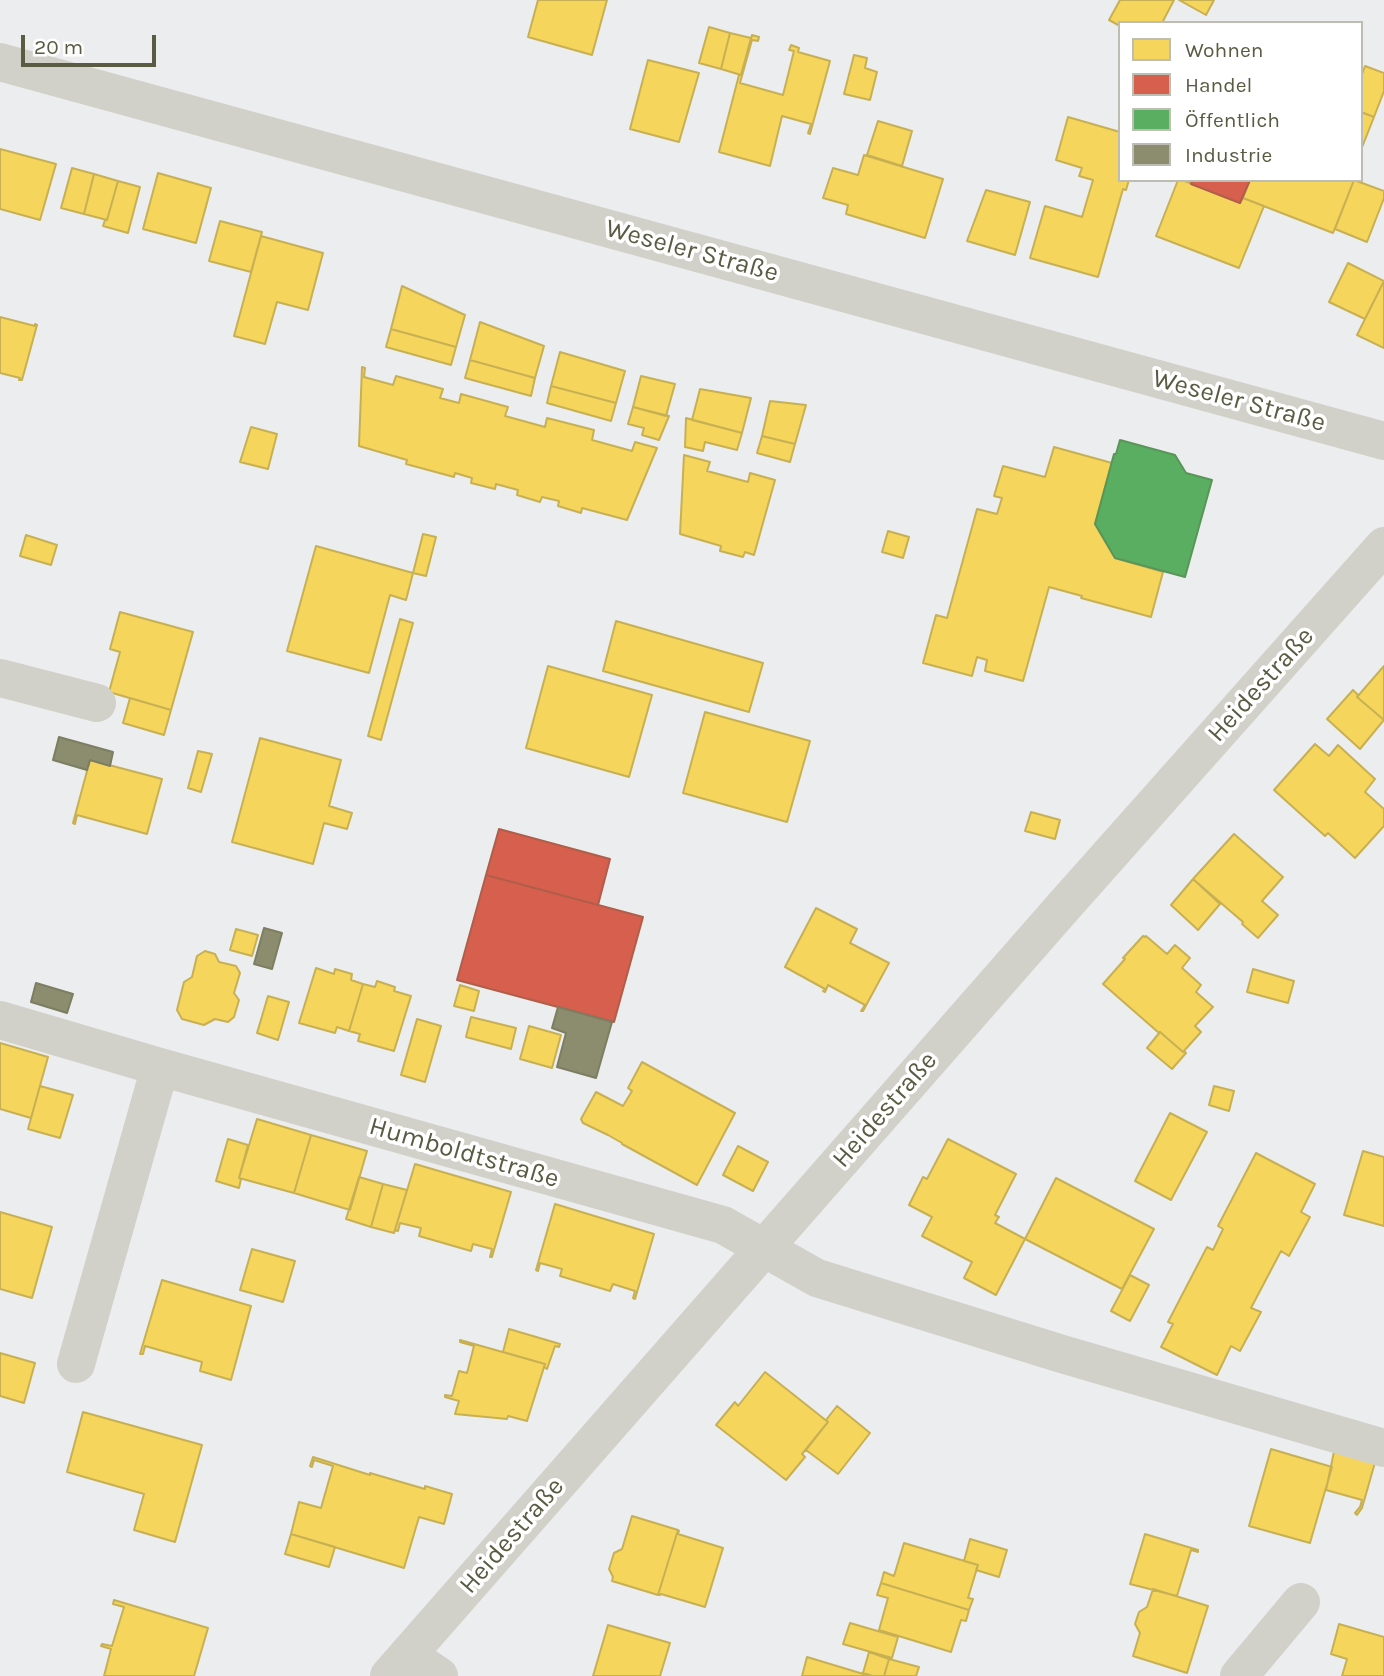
<!DOCTYPE html>
<html>
<head>
<meta charset="utf-8">
<style>
	body { margin:0 }
	#map { position:relative; width:1384px; height:1676px; overflow:hidden; background:#ecedee; font-family:Karla,sans-serif }
	canvas { display:block }
	.legend { position:absolute; left:1118px; top:21px; width:245px; height:161px; box-sizing:border-box; background:#fff; border:2px solid #bdbdb3; margin:0; padding:9px 12px; list-style:none; font-size:21px; color:#595b42 }
	.legend li { display:flex; align-items:center; gap:14px; height:35px }
	.legend b { width:35px; border:2px solid #bdbdb3 }
	.scale { position:absolute; left:21px; top:35px; width:135px; height:32px; box-sizing:border-box; border:4px solid #595b42; border-top:0; padding-left:9px; font-size:21px; line-height:24px; white-space:nowrap; color:#595b42; -webkit-text-stroke:5px #fff; paint-order:stroke }
</style>
</head>
<body>
<div id="map">
<canvas width="1384" height="1676"></canvas>
<ul class="legend">
<li><b style="height:19px;background:#f6d55c"></b>Wohnen</li>
<li><b style="height:19px;background:#d6604d"></b>Handel</li>
<li><b style="height:19px;background:#5aae61"></b>Öffentlich</li>
<li><b style="height:19px;background:#8c8c6e"></b>Industrie</li>
</ul>
<div class="scale">20 m</div>
</div>
<script>
const c = document.querySelector('canvas').getContext('2d');
c.lineJoin = 'round';
function fill(path, color) { c.fillStyle = color; c.fill(path, 'evenodd'); }
const poly = rows => new Path2D(rows.map(r => 'M' + r).join(''));
function strokePath(path, color, width, dash) { c.strokeStyle = color; c.lineWidth = width; c.lineCap = dash ? 'butt' : 'round'; c.setLineDash(dash || []); c.stroke(path); }
function label(font, color, halo, rows, align = 'center') {
  c.font = font + ' Karla,sans-serif'; c.lineWidth = 7; c.setLineDash([]); c.textBaseline = 'middle'; c.strokeStyle = halo; c.fillStyle = color; for (const [text, x, y, turn = 0] of rows) {
    c.save(); c.translate(x, y); c.rotate((+turn || 0) * Math.PI / 180); c.textAlign = isNaN(turn) ? turn : align; if (halo) c.strokeText(text, 0, 0); c.fillText(text, 0, 0); c.restore();
  }
}
const homes = poly([
	[538,0,607,0,592,55,528,37,538,0],
	[1120,0,1174,0,1162,23,1120,23,1120,26,1109,20,1120,0],
	[1179,0,1214,0,1206,15,1179,0],
	[709,27,730,33,721,69,699,63,709,27],
	[730,33,751,38,741,75,721,69,730,33],
	[752,35,759,37,758,41,752,40,740,83,783,95,794,51,789,50,791,45,799,48,798,52,830,61,810,134,808,133,811,124,782,116,770,166,719,152,739,75,741,75,752,35],
	[854,55,867,58,865,68,877,72,870,100,844,94,854,55],
	[648,60,699,73,679,142,630,129,648,60],
	[1365,66,1384,73,1384,91,1374,117,1361,112,1361,77,1365,66],
	[1361,112,1374,117,1361,150,1361,112],
	[1068,117,1120,132,1120,180,1129,180,1126,190,1123,189,1098,277,1030,258,1045,206,1082,217,1093,180,1079,176,1082,168,1056,160,1068,117],
	[878,121,912,131,902,166,867,155,878,121],
	[0,149,56,164,40,220,0,209,0,149],
	[864,155,943,179,925,238,846,214,848,205,823,198,833,168,858,175,864,155],
	[72,168,94,174,84,214,61,208,72,168],
	[158,173,211,188,196,243,143,229,158,173],
	[94,174,118,181,107,220,84,214,94,174],
	[1178,180,1182,180,1240,203,1243,198,1264,206,1239,268,1156,236,1178,180],
	[1250,180,1354,180,1333,233,1243,198,1250,180],
	[1354,180,1384,191,1384,198,1367,242,1335,229,1354,180],
	[118,181,140,187,128,233,103,226,105,220,107,220,118,181],
	[986,190,1030,202,1015,255,967,241,986,190],
	[220,221,262,232,251,272,209,261,220,221],
	[261,236,323,253,308,310,277,302,265,344,234,336,261,236],
	[1348,263,1384,281,1365,319,1329,302,1348,263],
	[1384,281,1384,348,1357,335,1384,281],
	[402,286,465,315,456,347,391,329,402,286],
	[0,317,35,326,35,324,37,325,22,380,19,380,20,378,0,373,0,317],
	[480,322,544,346,535,378,470,360,480,322],
	[391,329,456,347,451,365,386,347,391,329],
	[560,352,625,371,616,403,551,386,560,352],
	[470,360,535,378,531,396,465,378,470,360],
	[362,367,365,368,364,377,393,385,396,376,443,389,440,398,459,403,461,394,508,407,505,416,545,427,547,418,594,430,592,440,632,451,635,442,657,448,627,520,582,508,581,513,558,506,559,501,542,497,540,502,517,495,518,490,496,484,495,489,471,483,472,478,455,473,454,477,406,464,407,460,359,446,362,367],
	[641,376,675,384,666,416,633,407,641,376],
	[551,386,616,403,611,421,547,403,551,386],
	[700,389,751,398,742,433,692,420,700,389],
	[770,401,806,405,795,444,762,436,770,401],
	[633,407,669,416,659,440,642,435,644,428,628,424,633,407],
	[686,418,742,433,737,450,705,442,703,451,685,447,686,418],
	[251,427,277,434,268,469,240,462,251,427],
	[762,436,795,444,790,462,757,453,762,436],
	[1054,447,1112,463,1095,524,1115,558,1163,572,1151,617,1081,598,1082,596,1049,587,1023,681,985,671,987,660,977,657,972,676,923,663,936,615,947,618,977,509,997,514,1002,498,994,496,1003,466,1045,477,1054,447],
	[684,455,710,462,707,471,748,482,750,473,775,480,754,555,745,552,743,557,720,551,721,546,680,534,684,455],
	[888,531,909,537,903,558,882,552,888,531],
	[423,534,436,537,426,576,413,573,423,534],
	[26,535,57,545,51,565,20,556,26,535],
	[316,546,413,573,406,600,390,595,369,673,287,651,316,546],
	[120,612,193,632,171,710,109,692,120,652,110,649,120,612],
	[400,619,413,623,381,740,368,736,400,619],
	[616,621,763,663,749,712,603,671,616,621],
	[548,666,652,695,629,777,526,748,548,666],
	[1384,666,1384,720,1357,697,1384,666],
	[1353,690,1358,695,1357,697,1384,720,1360,749,1327,719,1353,690],
	[130,698,171,710,164,735,123,723,130,698],
	[705,712,810,741,787,822,683,793,705,712],
	[260,738,341,760,329,806,352,813,347,829,324,823,313,864,232,842,260,738],
	[1315,744,1329,756,1338,745,1375,779,1365,792,1384,809,1384,826,1355,858,1328,833,1325,836,1274,790,1315,744],
	[198,751,212,754,201,792,188,788,198,751],
	[90,760,162,779,147,834,77,815,75,824,73,823,90,760],
	[1031,812,1060,820,1055,839,1025,831,1031,812],
	[1234,834,1283,877,1262,901,1278,915,1258,938,1242,924,1243,922,1193,879,1234,834],
	[1193,879,1220,904,1198,930,1171,905,1193,879],
	[816,908,857,929,850,943,889,963,863,1011,861,1011,865,1005,828,985,825,992,823,991,825,989,785,967,816,908],
	[236,929,258,935,252,956,230,950,236,929],
	[1143,936,1145,937,1146,936,1167,954,1175,945,1190,958,1182,968,1201,985,1196,992,1213,1007,1195,1026,1201,1032,1183,1052,1160,1032,1159,1033,1103,984,1125,959,1123,958,1143,936],
	[205,951,215,954,219,962,236,966,240,973,234,993,239,1000,234,1017,228,1022,215,1019,204,1025,182,1019,177,1010,184,982,192,977,197,956,205,951],
	[316,968,334,974,335,969,352,974,351,980,363,984,349,1031,337,1027,335,1033,299,1023,316,968],
	[1253,969,1294,981,1288,1003,1247,992,1253,969],
	[377,981,395,987,394,991,411,996,394,1051,358,1041,360,1034,349,1031,363,984,375,987,377,981],
	[460,985,479,991,474,1011,454,1006,460,985],
	[268,996,289,1002,278,1040,257,1033,268,996],
	[471,1017,516,1028,511,1049,466,1037,471,1017],
	[417,1019,441,1026,425,1082,401,1075,417,1019],
	[529,1026,561,1035,552,1068,520,1059,529,1026],
	[1160,1032,1183,1052,1184,1051,1186,1053,1172,1069,1147,1048,1160,1032],
	[0,1043,48,1057,31,1118,0,1109,0,1043],
	[642,1062,735,1113,697,1185,622,1144,622,1143,608,1135,583,1123,581,1119,596,1092,623,1106,632,1091,628,1088,642,1062],
	[40,1086,73,1095,60,1138,28,1129,40,1086],
	[1214,1086,1234,1091,1229,1111,1209,1105,1214,1086],
	[1170,1113,1207,1132,1171,1200,1135,1181,1170,1113],
	[257,1119,311,1135,294,1193,239,1178,257,1119],
	[311,1135,367,1151,350,1210,294,1193,311,1135],
	[228,1139,248,1145,239,1178,241,1179,239,1188,216,1181,228,1139],
	[948,1139,1016,1174,995,1215,999,1217,995,1223,1025,1239,996,1295,964,1278,972,1262,922,1236,932,1217,909,1205,923,1177,927,1179,948,1139],
	[738,1146,768,1162,753,1191,723,1175,738,1146],
	[1363,1151,1384,1157,1384,1226,1344,1215,1363,1151],
	[1256,1153,1315,1184,1301,1212,1310,1217,1289,1256,1281,1251,1251,1308,1261,1312,1240,1351,1231,1346,1217,1375,1161,1347,1173,1324,1168,1322,1207,1247,1213,1250,1223,1229,1218,1226,1256,1153],
	[415,1164,511,1192,492,1257,490,1257,492,1249,473,1244,471,1251,419,1236,421,1228,400,1223,398,1231,395,1230,415,1164],
	[359,1177,383,1184,371,1227,346,1219,359,1177],
	[1056,1178,1154,1229,1122,1289,1025,1239,1056,1178],
	[383,1184,407,1190,394,1233,371,1227,383,1184],
	[555,1204,654,1234,635,1299,633,1298,635,1291,613,1284,610,1291,560,1276,562,1269,540,1263,538,1271,536,1270,555,1204],
	[0,1212,52,1227,32,1298,0,1289,0,1212],
	[252,1249,295,1261,283,1302,240,1290,252,1249],
	[1130,1275,1149,1285,1130,1321,1111,1311,1130,1275],
	[162,1280,251,1306,231,1380,200,1371,202,1362,145,1346,143,1354,140,1354,162,1280],
	[509,1329,560,1344,559,1347,555,1346,547,1369,544,1367,545,1364,503,1352,509,1329],
	[460,1340,545,1364,527,1421,508,1416,507,1419,455,1414,459,1401,445,1397,445,1395,452,1396,459,1371,467,1373,474,1346,460,1342,460,1340],
	[0,1353,35,1363,24,1403,0,1396,0,1353],
	[765,1372,828,1422,802,1454,805,1457,786,1480,716,1425,735,1402,738,1406,765,1372],
	[837,1406,870,1433,838,1474,806,1450,828,1422,826,1420,837,1406],
	[83,1412,202,1445,175,1542,134,1530,144,1494,67,1472,83,1412],
	[1335,1447,1376,1459,1362,1508,1357,1515,1355,1513,1360,1507,1362,1500,1326,1490,1335,1447],
	[1271,1449,1332,1467,1310,1543,1249,1526,1271,1449],
	[313,1457,370,1475,370,1473,425,1489,425,1486,452,1494,444,1524,419,1517,404,1568,291,1534,299,1502,321,1508,333,1466,314,1460,312,1467,310,1466,313,1457],
	[632,1516,678,1530,658,1595,612,1581,613,1577,609,1569,614,1553,622,1549,632,1516],
	[678,1530,679,1531,678,1534,723,1548,705,1607,661,1594,660,1595,658,1595,678,1530],
	[291,1534,335,1547,329,1567,285,1554,291,1534],
	[1145,1534,1198,1550,1198,1552,1191,1550,1177,1596,1130,1584,1145,1534],
	[970,1539,1007,1550,999,1577,976,1570,978,1565,964,1561,970,1539],
	[904,1543,978,1565,968,1598,973,1599,969,1610,881,1583,884,1572,894,1576,904,1543],
	[881,1583,969,1610,966,1621,961,1620,951,1652,879,1630,888,1598,877,1595,881,1583],
	[1153,1589,1208,1606,1187,1673,1133,1656,1140,1633,1135,1624,1139,1612,1147,1607,1153,1589],
	[114,1600,208,1628,194,1676,104,1676,111,1649,101,1646,102,1644,112,1646,124,1607,113,1604,114,1600],
	[850,1623,898,1637,892,1658,843,1644,850,1623],
	[1339,1624,1384,1637,1384,1676,1342,1676,1347,1659,1331,1654,1339,1624],
	[608,1625,670,1643,660,1676,593,1676,608,1625],
	[869,1652,889,1659,884,1676,873,1676,863,1673,869,1652],
	[807,1657,870,1676,802,1676,807,1657],
	[889,1659,919,1667,916,1676,884,1676,889,1659]
]);
fill(homes, '#f6d55c');
strokePath(homes, '#c7b054', 2);
const shops = poly([
	[1192,180,1250,180,1240,203,1191,184,1192,180],
	[499,829,610,859,598,905,486,875,499,829],
	[486,875,643,917,614,1022,457,980,486,875]
]);
fill(shops, '#d6604d');
strokePath(shops, '#b05e4a', 2);
const public = poly([
	[1120,440,1175,455,1186,473,1212,480,1185,577,1115,558,1095,524,1114,454,1116,454,1120,440]
]);
fill(public, '#5aae61');
strokePath(public, '#5a9558', 2);
const industry = poly([
	[59,737,113,752,110,766,90,760,87,770,53,760,59,737],
	[264,928,282,933,272,969,254,964,264,928],
	[36,983,73,994,67,1013,31,1002,36,983],
	[558,1007,612,1022,596,1078,557,1067,566,1033,552,1028,558,1007]
]);
fill(industry, '#8c8c6e');
strokePath(industry, '#7d7d61', 2);
strokePath(poly([
	[0,62,1384,441],
	[0,678,97,703],
	[0,1020,160,1067,723,1225,817,1278,1062,1354,1384,1448],
	[76,1364,160,1067],
	[408,1655,439,1676],
	[389,1676,1064,906,1384,546],
	[1239,1676,1301,1602]
]), '#d1d1ca', 38);
label('26px', '#595b42', '#fff', [
	["Weseler Straße",692,251,15],
	["Weseler Straße",1239,401,15],
	["Heidestraße",1261,685,-48],
	["Heidestraße",885,1110,-49],
	["Humboldtstraße",464,1153,16],
	["Heidestraße",512,1536,-49]
]);
</script>
</body>
</html>
